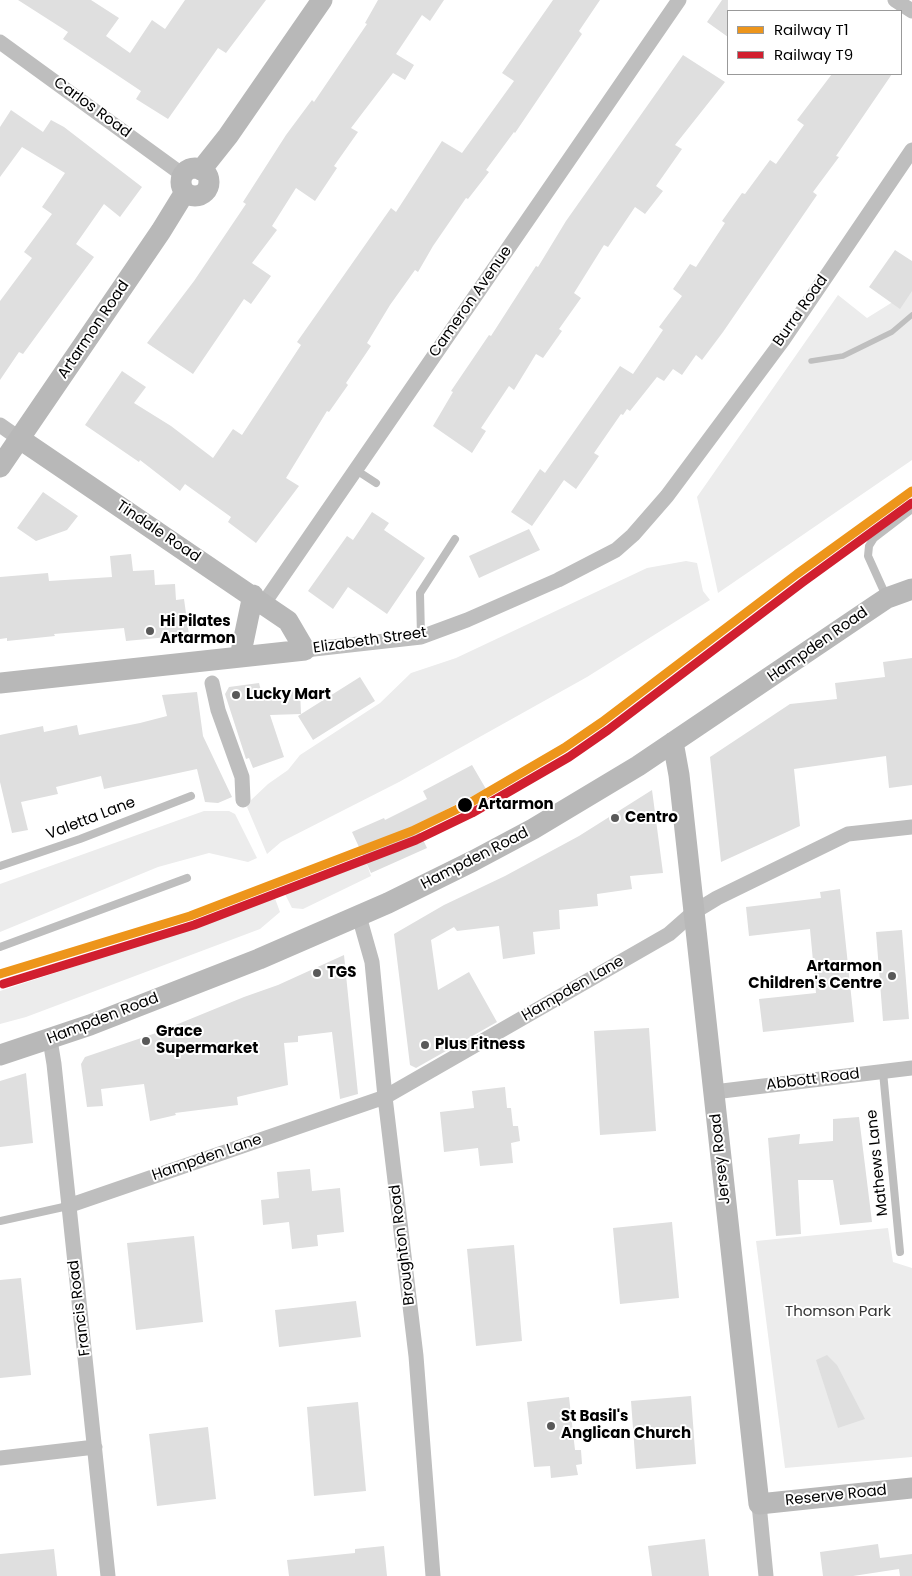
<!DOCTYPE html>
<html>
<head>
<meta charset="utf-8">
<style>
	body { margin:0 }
	#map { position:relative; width:912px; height:1576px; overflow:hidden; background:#fff; font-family:Poppins,sans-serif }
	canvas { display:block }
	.legend { position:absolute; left:727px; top:10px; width:175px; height:65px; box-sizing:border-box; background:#fff; border:1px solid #999; margin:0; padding:6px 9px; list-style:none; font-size:15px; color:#000 }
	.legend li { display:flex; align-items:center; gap:10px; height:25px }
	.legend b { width:25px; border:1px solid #999 }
</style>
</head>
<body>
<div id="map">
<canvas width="912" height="1576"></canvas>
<ul class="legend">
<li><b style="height:6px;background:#ed951b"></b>Railway T1</li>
<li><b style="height:6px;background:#d11f2f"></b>Railway T9</li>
</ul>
</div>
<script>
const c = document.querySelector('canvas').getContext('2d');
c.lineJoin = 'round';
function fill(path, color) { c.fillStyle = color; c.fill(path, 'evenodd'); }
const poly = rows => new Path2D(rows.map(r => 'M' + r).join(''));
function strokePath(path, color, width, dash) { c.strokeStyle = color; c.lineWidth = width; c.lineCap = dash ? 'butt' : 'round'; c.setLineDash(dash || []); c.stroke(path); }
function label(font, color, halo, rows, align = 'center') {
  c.font = font + ' Poppins,sans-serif'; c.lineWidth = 4; c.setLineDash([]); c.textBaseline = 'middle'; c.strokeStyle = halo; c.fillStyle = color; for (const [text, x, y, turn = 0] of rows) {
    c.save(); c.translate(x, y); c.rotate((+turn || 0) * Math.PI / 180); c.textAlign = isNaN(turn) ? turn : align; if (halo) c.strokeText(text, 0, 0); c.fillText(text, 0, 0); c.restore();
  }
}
fill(poly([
	[912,290,912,460,718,593,697,497,838,295,867,318],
	[686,561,697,563,703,591,710,600,587,677,399,782,281,842,267,854,247,807,249,802,268,784,288,770,300,755,380,703,411,673,456,658,647,568],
	[204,811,229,811,235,814,257,858,248,862,209,853,158,867,0,932,0,884],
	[366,862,371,876,303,909,292,908,283,890],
	[273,893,280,912,260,929,26,1017,0,1024,0,991,76,966],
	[888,1228,893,1262,912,1268,912,1457,785,1468,756,1241]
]), '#ececec');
strokePath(poly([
	[811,361,843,356,892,332,912,315]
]), '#bfbfbf', 5.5);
fill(poly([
	[18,0,91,0,119,18,106,36,130,53,152,20,165,29,185,0,266,0,226,53,218,48,168,119,136,99,141,91,63,39,68,32],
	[378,0,444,0,430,21,422,15,396,54,414,65,405,80,393,73,351,128,358,132,334,166,337,168,315,201,296,188,272,226,277,230,252,263,271,276,251,304,244,299,193,374,147,343,194,281,246,204,243,202,286,135,312,100,314,102,367,24,365,23],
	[553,0,600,0,579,31,582,34,515,133,514,132,486,170,489,172,468,199,466,198,433,246,418,272,415,270,390,305,367,343,371,346,346,383,348,385,329,412,327,411,286,478,299,486,256,543,228,522,231,517,185,484,180,491,140,460,139,462,85,425,122,371,146,387,134,403,171,426,213,458,233,429,242,435,301,345,297,342,391,208,396,212,442,141,462,153,514,81,502,73],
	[722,0,728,0,728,37,707,22],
	[683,55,725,82,675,145,682,149,656,186,663,191,645,214,635,207,608,247,604,245,574,293,581,298,559,329,562,331,543,358,536,354,514,390,509,386,481,428,486,431,472,453,433,426,453,392,451,391,489,335,491,336,536,266,538,267,566,221],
	[832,74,892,74,836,156,839,157,813,192,817,195,723,332,702,360,696,355,682,375,673,369,664,381,657,377,630,411,627,409,623,415,621,414,594,453,599,456,576,489,564,480,532,526,511,512,540,469,545,473,620,366,633,374,663,330,659,327,682,296,673,289,690,264,696,267,725,223,722,221,742,193,745,194,770,160,776,164,804,125,797,120],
	[11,110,43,132,51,120,64,127,142,187,120,217,104,204,76,244,94,257,23,354,19,352,0,380,0,301,32,258,24,252,52,214,42,207,65,173,22,147,0,177,0,127],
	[895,250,912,261,912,291,900,309,869,287],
	[43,492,78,516,67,530,36,541,17,528],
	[372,512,389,523,384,530,425,558,387,614,348,587,333,609,308,591,347,536,353,540],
	[529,529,540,550,479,578,469,556],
	[131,554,133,571,154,570,155,585,175,584,176,600,184,599,189,635,126,641,124,628,54,634,55,636,7,641,7,638,0,639,0,577,48,573,49,581,112,577,110,556],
	[912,658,912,785,889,788,886,756,794,769,800,826,721,862,710,757,790,704,837,699,835,683,885,677,883,662],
	[360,677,375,701,313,740,298,716],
	[259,683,261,691,300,690,301,714,270,715,284,757,253,768,249,758,246,759,225,694,229,687],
	[197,692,203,736,232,797,218,803,205,802,197,769,104,789,101,776,56,787,58,794,21,802,28,830,12,833,0,782,0,735,43,726,44,732,77,725,79,735,140,723,167,716,162,695],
	[472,765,486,789,416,825,427,848,371,873,352,832,384,818,385,820,427,799,423,791],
	[652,790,663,873,630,876,632,889,597,894,598,906,559,910,560,929,533,932,535,954,503,959,499,926,457,931,454,927,431,940,438,990,469,972,497,1022,416,1068,410,1065,394,934,444,905,505,876,579,836],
	[840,889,854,1022,763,1032,759,999,816,993,810,929,749,936,746,907,821,898,820,892],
	[902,930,909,1019,883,1021,876,932],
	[344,955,358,1094,340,1099,332,1032,298,1036,298,1042,284,1043,288,1085,237,1097,238,1105,175,1113,176,1115,150,1121,144,1084,101,1089,103,1106,87,1107,81,1064,85,1057,156,1033,244,997,278,985],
	[649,1028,656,1131,600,1135,594,1031],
	[26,1073,33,1143,0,1147,0,1081],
	[505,1087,507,1108,511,1108,513,1126,518,1126,520,1141,511,1143,513,1163,480,1166,478,1148,444,1152,440,1112,474,1108,472,1091],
	[859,1117,872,1222,840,1225,833,1180,798,1180,801,1234,776,1236,768,1138,800,1134,799,1144,833,1141,833,1119],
	[310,1169,312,1191,340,1188,344,1232,317,1235,318,1246,292,1249,289,1222,263,1225,261,1200,279,1198,277,1172],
	[672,1222,679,1298,620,1304,613,1228],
	[194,1236,203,1322,136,1330,127,1243],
	[514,1245,522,1341,476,1346,467,1249],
	[21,1278,31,1375,0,1378,0,1280],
	[356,1301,361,1337,279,1347,275,1310],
	[827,1355,837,1365,865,1419,838,1428,816,1360],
	[691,1396,696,1464,636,1469,631,1401],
	[569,1397,575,1450,581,1450,582,1464,576,1465,578,1475,551,1478,550,1466,534,1467,527,1402],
	[358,1402,366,1491,314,1496,307,1407],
	[208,1427,216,1499,157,1506,149,1434],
	[705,1539,709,1576,652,1576,648,1546],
	[878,1544,880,1558,912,1554,912,1576,900,1576,899,1569,853,1576,823,1576,820,1552],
	[384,1546,387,1576,289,1576,287,1560,355,1553,355,1549],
	[54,1549,57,1576,0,1576,0,1554]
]), '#dfdfdf');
strokePath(poly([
	[356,470,376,483],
	[887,598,868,556,869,546,874,538,912,509],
	[421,637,420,593,455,539],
	[0,866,80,839,191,796],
	[0,947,187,878],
	[883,1072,900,1252],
	[0,1221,68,1206]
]), '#bebebe', 8);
strokePath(poly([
	[895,0,912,11],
	[0,42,183,175],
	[0,425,20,439],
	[264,603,679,0],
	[305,650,421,637,467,620,558,580,616,550,633,535,667,496,783,340,912,150],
	[212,683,218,710,242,777,243,800],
	[359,916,372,962,385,1097,416,1356,433,1576],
	[50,1040,54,1064,108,1576],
	[714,1092,912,1068],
	[68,1206,385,1097,669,934,694,912,717,898,848,834,912,827],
	[0,1458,95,1447],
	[759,1504,766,1576]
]), '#bebebe', 15);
strokePath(poly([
	'181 182a14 14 0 1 1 28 0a14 14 0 1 1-28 0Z',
	[201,170,228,136,322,0],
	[0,467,161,231,185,192],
	[240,657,253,595],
	[0,683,305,650,288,621,20,439],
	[673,742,679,775,759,1504,912,1488],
	[0,1055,90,1025,259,959,388,903,473,861,533,829,638,766,875,606,887,598,912,589]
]), '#b8b8b8', 21);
strokePath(poly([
	[0,974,190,916,412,831,468,804,564,748,602,722,797,574,912,491]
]), '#ed951b', 9);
strokePath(poly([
	[3,984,194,925,416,840,472,813,569,757,608,730,803,582,912,503]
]), '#d11f2f', 9);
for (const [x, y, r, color] of [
	[150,631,5,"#595959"],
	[236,695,5,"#595959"],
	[465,805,8,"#000"],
	[615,818,5,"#595959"],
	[317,973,5,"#595959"],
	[892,976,5,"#595959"],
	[146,1041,5,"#595959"],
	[425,1045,5,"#595959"],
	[551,1426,5,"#595959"]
]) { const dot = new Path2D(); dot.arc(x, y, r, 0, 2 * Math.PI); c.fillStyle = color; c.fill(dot); strokePath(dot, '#fff', 2); }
label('15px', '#000', '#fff', [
	["Carlos Road",92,108,36],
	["Cameron Avenue",471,302,-55],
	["Burra Road",801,311,-55],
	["Artarmon Road",94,330,-56],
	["Tindale Road",158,532,34],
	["Elizabeth Street",370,641,-8],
	["Hampden Road",818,645,-35],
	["Valetta Lane",91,819,-21],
	["Hampden Road",475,859,-27],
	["Hampden Lane",573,989,-30],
	["Hampden Road",103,1019,-21],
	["Abbott Road",813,1080,-7],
	["Hampden Lane",207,1158,-19],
	["Jersey Road",721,1159,-96],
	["Mathews Lane",878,1163,-96],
	["Broughton Road",403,1245,-97],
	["Francis Road",80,1308,-97],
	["Reserve Road",836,1496,-6]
]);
label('bold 15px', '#000', '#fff', [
	["Hi Pilates",160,622],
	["Artarmon",160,639],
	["Lucky Mart",246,695],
	["Centro",625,818],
	["Artarmon",882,967,"right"],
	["Children's Centre",882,984,"right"],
	["TGS",327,973],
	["Grace",156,1032],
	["Supermarket",156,1049],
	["Plus Fitness",435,1045],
	["St Basil's",561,1417],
	["Anglican Church",561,1434]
], 'left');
label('bold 15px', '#000', '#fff', [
	["Artarmon",478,805]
], 'left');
label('15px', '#333', '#fff', [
	["Thomson Park",838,1312]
]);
</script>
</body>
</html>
